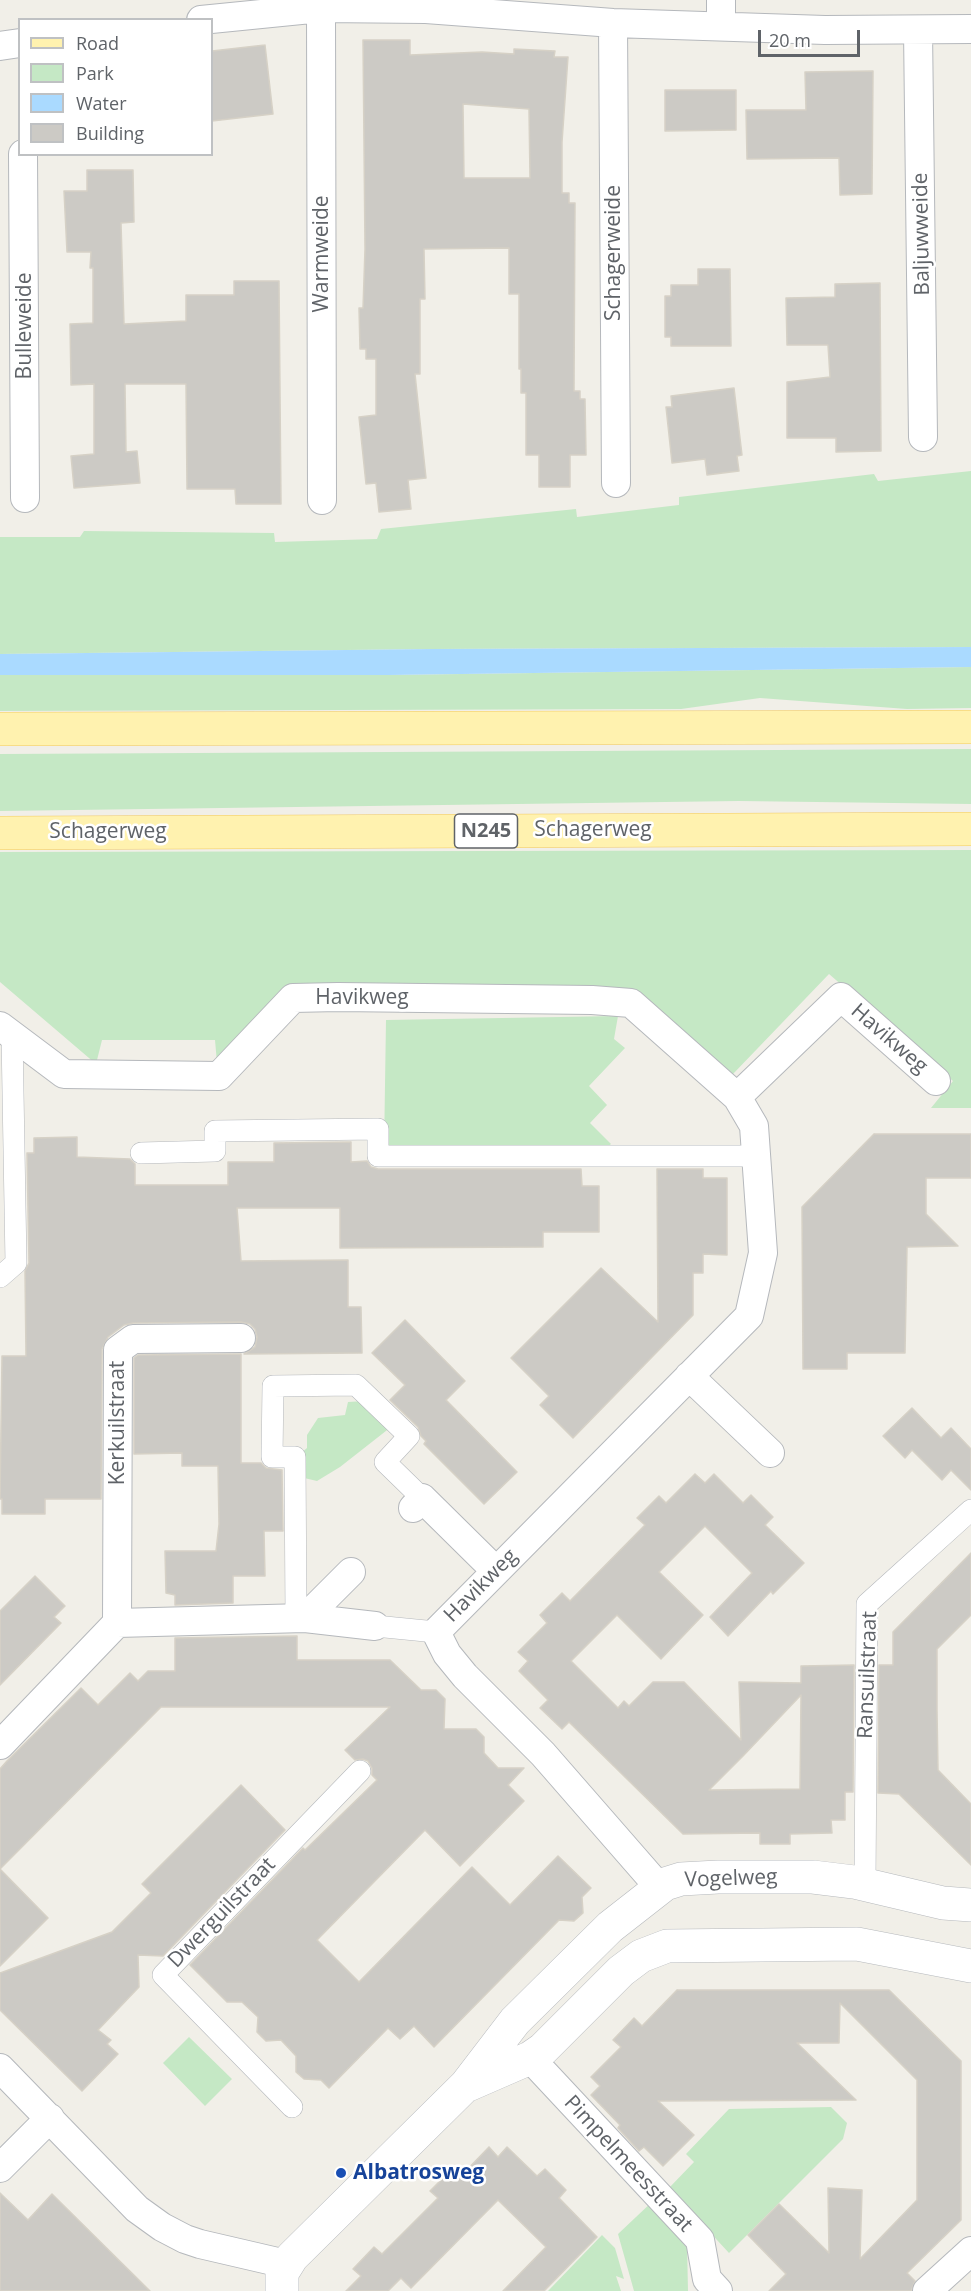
<!DOCTYPE html>
<html>
<head>
<meta charset="utf-8">
<style>
	body { margin:0 }
	#map { position:relative; width:971px; height:2291px; overflow:hidden; background:#f1efe8; font-family:"Open Sans",sans-serif }
	canvas { display:block }
	.legend { position:absolute; left:18px; top:18px; width:195px; height:138px; box-sizing:border-box; background:#fff; border:2px solid #bfc1c3; margin:0; padding:8px 10px; list-style:none; font-size:18px; color:#5f6368 }
	.legend li { display:flex; align-items:center; gap:12px; height:30px }
	.legend b { width:30px; border:2px solid #bfc1c3 }
	.scale { position:absolute; left:758px; top:30px; width:102px; height:27px; box-sizing:border-box; border:3px solid #5f6368; border-top:0; padding-left:8px; font-size:18px; line-height:21px; white-space:nowrap; color:#5f6368; -webkit-text-stroke:4px #fff; paint-order:stroke }
</style>
</head>
<body>
<div id="map">
<canvas width="971" height="2291"></canvas>
<ul class="legend">
<li><b style="height:8px;background:#fff2af"></b>Road</li>
<li><b style="height:16px;background:#c5e8c5"></b>Park</li>
<li><b style="height:16px;background:#aadaff"></b>Water</li>
<li><b style="height:16px;background:#cccac5"></b>Building</li>
</ul>
<div class="scale">20 m</div>
</div>
<script>
const c = document.querySelector('canvas').getContext('2d');
c.lineJoin = 'round';
function fill(path, color) { c.fillStyle = color; c.fill(path, 'evenodd'); }
const poly = rows => new Path2D(rows.map(r => 'M' + r).join(''));
function strokePath(path, color, width, dash) { c.strokeStyle = color; c.lineWidth = width; c.lineCap = dash ? 'butt' : 'round'; c.setLineDash(dash || []); c.stroke(path); }
function label(font, color, halo, rows, align = 'center') {
  c.font = font + ' "Open Sans",sans-serif'; c.lineWidth = 5; c.setLineDash([]); c.textBaseline = 'middle'; c.strokeStyle = halo; c.fillStyle = color; for (const [text, x, y, turn = 0] of rows) {
    c.save(); c.translate(x, y); c.rotate((+turn || 0) * Math.PI / 180); c.textAlign = isNaN(turn) ? turn : align; if (halo) c.strokeText(text, 0, 0); c.fillText(text, 0, 0); c.restore();
  }
}
fill(poly([
	[971,471,971,647,432,649,0,654,0,537,80,537,84,531,274,533,275,542,377,539,381,529,576,509,577,517,679,505,679,497,874,474,878,481],
	[971,667,971,708,907,709,760,698,681,709,0,711,0,675,389,675],
	[971,749,971,804,739,801,0,811,0,754],
	[971,850,971,1108,931,1108,953,1081,829,974,733,1074,667,1016,637,996,284,994,217,1063,215,1040,102,1040,96,1064,0,982,0,852],
	[618,1016,614,1039,625,1048,589,1086,607,1105,590,1123,611,1144,604,1150,384,1150,386,1020],
	[365,1401,391,1427,340,1467,317,1481,300,1477,300,1454,307,1448,307,1435,318,1418,345,1415,348,1402],
	[189,2037,232,2079,205,2106,163,2063],
	[831,2107,847,2123,843,2139,729,2253,669,2188,694,2162,686,2154,729,2109],
	[654,2200,687,2244,688,2291,634,2291,618,2234],
	[602,2235,615,2248,624,2279,616,2276,621,2291,548,2291]
]), '#c5e8c5');
fill(poly([
	[971,647,971,667,389,675,0,675,0,654,432,649]
]), '#aadaff');
const building = poly([
	[363,40,410,40,410,55,482,52,514,54,514,49,555,51,554,57,568,57,562,142,562,193,569,193,569,203,575,203,574,391,580,391,580,399,585,399,586,455,570,455,570,487,539,487,539,455,526,455,526,393,521,393,521,369,519,369,519,294,509,294,509,248,424,249,425,299,420,299,420,374,415,374,426,478,408,480,411,509,379,512,376,483,366,484,359,417,376,415,376,359,366,359,366,349,360,349,359,308,363,308,365,249,363,40],
	[463,104,529,109,530,178,464,178,463,104],
	[265,45,273,114,212,121,212,51,265,45],
	[873,71,872,194,840,195,839,158,747,159,746,110,806,110,805,72,873,71],
	[665,90,736,90,736,130,665,131,665,90],
	[87,170,133,170,134,222,121,223,124,324,186,321,186,295,234,295,234,281,279,281,281,504,236,504,235,489,187,489,186,384,125,384,126,452,137,451,140,483,74,488,71,456,94,454,94,384,71,385,70,324,93,323,93,268,90,268,91,252,67,252,64,191,87,191,87,170],
	[698,269,730,269,731,346,671,346,671,337,665,337,665,296,671,296,671,285,698,285,698,269],
	[880,283,881,451,836,452,836,438,787,438,787,382,830,377,828,345,787,345,786,298,835,297,835,284,880,283],
	[734,388,742,455,737,456,739,471,707,475,705,459,672,463,666,407,672,407,671,396,734,388],
	[874,1134,971,1134,971,1178,926,1178,926,1214,958,1246,907,1247,905,1353,847,1353,847,1369,803,1369,802,1207,874,1134],
	[77,1137,77,1157,130,1159,135,1164,135,1185,228,1185,228,1162,274,1162,274,1143,351,1142,351,1162,367,1161,371,1167,378,1169,581,1169,582,1186,599,1186,599,1232,543,1232,543,1247,340,1248,340,1208,237,1208,241,1261,348,1260,348,1307,361,1307,362,1353,244,1354,255,1347,257,1337,255,1329,250,1324,241,1322,133,1323,124,1325,108,1337,102,1349,101,1499,45,1499,45,1514,2,1514,2,1499,0,1499,2,1356,26,1356,25,1271,29,1263,27,1153,34,1153,34,1138,77,1137],
	[657,1169,703,1169,703,1178,727,1178,727,1255,703,1254,703,1273,693,1273,693,1315,573,1438,540,1405,549,1396,511,1358,601,1268,658,1322,657,1169],
	[405,1320,465,1381,446,1400,517,1472,484,1504,424,1444,426,1441,421,1436,418,1427,390,1400,405,1385,372,1353,405,1320],
	[241,1354,241,1463,261,1463,266,1468,282,1470,283,1531,264,1531,265,1576,233,1576,233,1603,175,1605,175,1595,166,1593,165,1551,216,1551,219,1524,218,1466,182,1466,182,1453,134,1454,134,1358,138,1355,241,1354],
	[912,1408,941,1438,951,1428,971,1449,971,1490,951,1470,942,1480,912,1450,905,1458,883,1436,912,1408],
	[695,1474,705,1483,714,1474,743,1503,751,1495,773,1517,765,1525,804,1563,773,1594,771,1591,728,1636,710,1617,752,1573,705,1526,659,1572,703,1615,661,1659,617,1615,571,1661,618,1708,624,1701,629,1706,653,1682,684,1682,741,1740,739,1682,801,1683,801,1666,854,1665,853,1792,845,1792,845,1820,831,1820,832,1833,790,1834,790,1844,760,1844,760,1833,683,1834,569,1722,562,1729,540,1708,548,1700,519,1671,528,1661,518,1652,547,1623,540,1615,562,1593,570,1601,645,1525,637,1518,659,1496,666,1503,695,1474],
	[801,1695,800,1789,709,1790,743,1756,801,1695],
	[971,1553,971,1615,937,1649,937,1710,938,1770,971,1804,971,1865,899,1794,878,1793,879,1665,893,1665,893,1632,971,1553],
	[35,1576,65,1606,54,1617,61,1623,0,1685,0,1611,35,1576],
	[297,1636,297,1660,390,1660,421,1690,436,1690,445,1699,444,1729,476,1729,484,1737,484,1753,498,1768,524,1768,508,1785,524,1801,460,1866,425,1830,317,1940,359,1982,472,1867,510,1905,558,1856,591,1888,582,1897,583,1913,574,1921,559,1920,434,2047,414,2026,400,2039,388,2028,329,2088,321,2080,304,2079,296,2072,296,2056,281,2040,266,2041,257,2032,258,2017,242,2002,227,2002,190,1965,303,1848,305,1850,377,1780,372,1775,372,1768,368,1761,363,1759,355,1760,345,1750,390,1707,161,1707,0,1869,48,1918,0,1966,0,1769,7,1761,81,1688,98,1705,130,1673,138,1681,148,1671,175,1671,175,1638,297,1636],
	[241,1785,285,1830,163,1956,138,1955,139,1987,98,2030,111,2040,107,2044,118,2054,82,2091,0,2010,0,1973,112,1932,151,1893,142,1884,241,1785],
	[677,1990,889,1990,961,2061,961,2220,907,2273,915,2281,911,2291,769,2291,786,2274,748,2235,779,2204,829,2253,828,2188,862,2190,860,2259,917,2200,917,2080,840,2003,839,2043,797,2043,856,2100,658,2101,694,2135,663,2166,644,2147,639,2151,618,2128,620,2125,591,2095,600,2086,591,2077,621,2047,613,2040,634,2018,642,2026,677,1990],
	[489,2147,498,2157,507,2147,537,2176,545,2169,566,2190,559,2198,597,2237,544,2291,503,2291,546,2247,498,2200,411,2288,401,2278,388,2291,346,2291,361,2276,353,2269,374,2247,382,2254,438,2198,430,2191,452,2169,460,2177,489,2147],
	[0,2193,28,2220,52,2194,150,2291,0,2291,0,2193]
]);
fill(building, '#cccac5');
strokePath(building, '#d6d1c6', 1.5);
const pedestrian = poly([
	[141,1153,215,1151,215,1131,378,1129,378,1156,756,1156],
	[0,1277,16,1263,12,1035],
	[296,1618,295,1457,272,1457,273,1386,356,1385,409,1436,385,1462,422,1498],
	[375,1626,436,1632],
	[865,1884,867,1604,971,1510],
	[292,2107,163,1975,360,1771]
]);
const minor = poly([
	[321,8,322,500],
	[201,20,321,8,426,9,613,23,825,30,971,29],
	[613,23,616,483],
	[721,26,721,0],
	[918,30,923,437],
	[0,46,20,43],
	[23,154,25,498],
	[0,1026,64,1074,219,1076,293,998,338,997,592,1000,631,1003,737,1097,754,1126,763,1253,749,1316,436,1632,447,1654,465,1676,543,1754,659,1887],
	[737,1097,841,997,936,1081],
	[689,1376,770,1453],
	[413,1508,422,1498,496,1571],
	[305,1618,351,1572],
	[117,1623,305,1618,375,1626],
	[0,1745,117,1623,118,1350,133,1339,241,1338],
	[530,2058,700,2240,707,2279,718,2291],
	[0,2068,137,2209,162,2227,185,2239,200,2244,286,2264],
	[0,2168,50,2118],
	[927,2291,971,2251]
]);
const tertiary = poly([
	[468,2085,530,2058,543,2049,621,1971,641,1956,667,1946,857,1944,971,1966],
	[282,2291,282,2273,292,2257,466,2085,515,2021,610,1927,665,1884,681,1879,718,1877,813,1877,854,1882,943,1903,971,1905]
]);
const primary = poly([
	[0,729,971,727],
	[0,833,971,829]
]);
strokePath(pedestrian, '#b5b8bc', 22);
strokePath(minor, '#b5b8bc', 30);
strokePath(tertiary, '#b5b8bc', 34);
strokePath(primary, '#f2c960', 34);
strokePath(pedestrian, '#fff', 21);
strokePath(minor, '#fff', 28);
strokePath(tertiary, '#fff', 33);
strokePath(primary, '#fff2af', 33);
for (const [x, y, r, color] of [
	[341,2173,6,"#1a4fb4"]
]) { const dot = new Path2D(); dot.arc(x, y, r, 0, 2 * Math.PI); c.fillStyle = color; c.fill(dot); strokePath(dot, '#fff', 2); }
for (const [x, y, w] of [
	[486,831,63]
]) { const box = new Path2D(); box.roundRect(x - w / 2, y - 17, w, 34, 4.5); c.fillStyle = '#fff'; c.fill(box); strokePath(box, '#5f6368', 1.5); }
label('bold 20px', '#5f6368', null, [
	["N245",486,831]
]);
label('21px', '#5f6368', '#fff', [
	["Baljuwweide",922,234,-91],
	["Schagerweide",614,253,-90],
	["Warmweide",322,254,-90],
	["Bulleweide",25,326,-90],
	["Schagerweg",593,830],
	["Schagerweg",108,832],
	["Havikweg",362,998],
	["Havikweg",889,1039,41],
	["Kerkuilstraat",118,1423,-90],
	["Havikweg",481,1586,-45],
	["Ransuilstraat",868,1675,-88],
	["Vogelweg",731,1879,-2],
	["Dwerguilstraat",222,1913,-46],
	["Pimpelmeesstraat",628,2164,47]
]);
label('bold 21px', '#164399', '#fff', [
	["Albatrosweg",353,2173]
], 'left');
</script>
</body>
</html>
